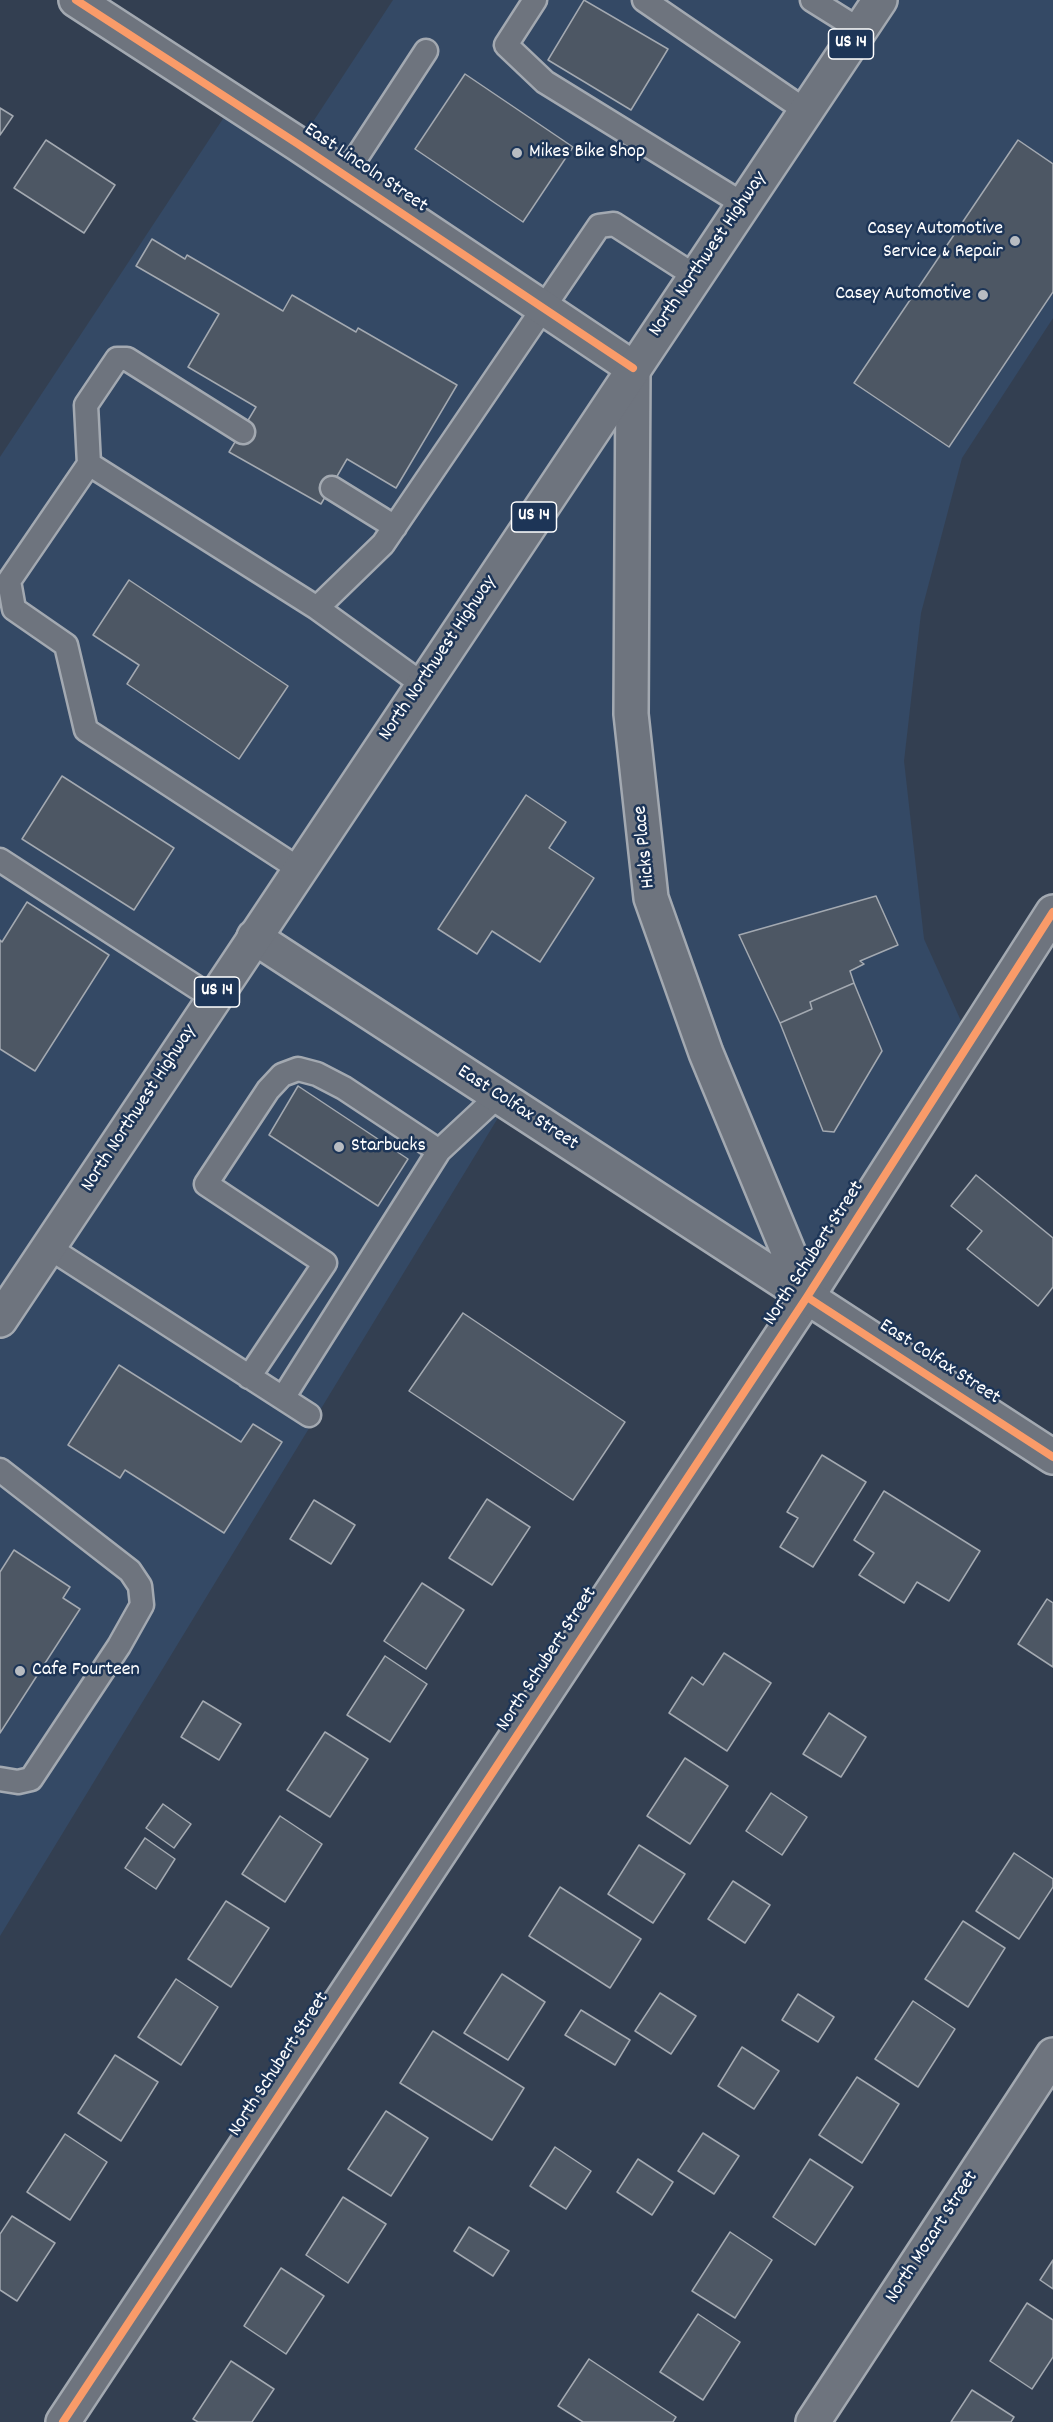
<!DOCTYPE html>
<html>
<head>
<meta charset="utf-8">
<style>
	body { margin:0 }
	canvas { display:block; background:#333f51 }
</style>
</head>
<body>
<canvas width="1053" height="2422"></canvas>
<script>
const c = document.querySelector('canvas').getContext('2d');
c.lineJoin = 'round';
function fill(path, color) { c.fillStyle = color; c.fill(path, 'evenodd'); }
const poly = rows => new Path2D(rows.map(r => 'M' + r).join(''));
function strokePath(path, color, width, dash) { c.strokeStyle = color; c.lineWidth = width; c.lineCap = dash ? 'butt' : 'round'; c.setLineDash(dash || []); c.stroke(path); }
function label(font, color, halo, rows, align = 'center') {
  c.font = font + ' Dekko,sans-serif'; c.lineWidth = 5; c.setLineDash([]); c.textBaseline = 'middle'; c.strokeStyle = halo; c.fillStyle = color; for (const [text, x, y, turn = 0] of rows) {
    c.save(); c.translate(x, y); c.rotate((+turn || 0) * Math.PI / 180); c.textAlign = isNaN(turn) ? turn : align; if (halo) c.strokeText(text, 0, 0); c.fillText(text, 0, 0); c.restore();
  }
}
fill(poly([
	[393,0,1053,0,1053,318,962,458,921,613,904,761,924,939,970,1041,807,1297,507,1103,0,1936,0,457,234,102,299,143]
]), '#344965');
const building = poly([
	[584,0,668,49,631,110,548,60,584,0],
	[465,74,573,147,523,222,415,149,465,74],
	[0,108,13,116,0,135,0,108],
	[46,140,115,185,84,233,14,188,46,140],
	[1018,140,1053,164,1053,292,949,447,854,383,1018,140],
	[152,239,185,259,187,255,283,311,292,295,356,332,358,328,457,385,396,488,347,459,321,504,229,452,256,407,188,367,219,314,136,266,152,239],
	[129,580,288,686,239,759,127,684,139,665,93,635,129,580],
	[62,776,174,848,134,910,22,839,62,776],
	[526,795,566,822,549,848,594,878,540,962,492,931,477,954,438,929,526,795],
	[876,896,898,945,860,961,864,964,850,971,854,983,810,1002,812,1009,780,1023,739,935,876,896],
	[27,902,109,955,35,1071,0,1049,0,940,2,942,27,902],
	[854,983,882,1051,834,1132,823,1131,780,1023,812,1009,810,1002,854,983],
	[298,1086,408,1159,378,1206,269,1135,298,1086],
	[976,1175,1053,1238,1053,1287,1038,1306,967,1249,982,1231,951,1206,976,1175],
	[463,1313,625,1422,573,1500,409,1391,463,1313],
	[119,1365,241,1442,253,1424,282,1442,224,1533,125,1470,120,1478,68,1445,119,1365],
	[822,1455,866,1482,813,1567,780,1547,798,1518,787,1512,822,1455],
	[884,1491,980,1551,949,1601,917,1582,904,1603,859,1575,874,1553,854,1540,884,1491],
	[487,1499,530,1527,492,1585,449,1558,487,1499],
	[314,1500,355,1525,331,1564,290,1539,314,1500],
	[14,1550,70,1587,63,1598,80,1609,0,1733,0,1572,14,1550],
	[422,1583,464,1610,426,1669,384,1641,422,1583],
	[1047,1599,1053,1603,1053,1667,1018,1644,1047,1599],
	[724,1653,771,1683,727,1751,669,1713,692,1677,703,1685,724,1653],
	[385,1656,427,1684,390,1742,347,1715,385,1656],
	[203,1701,241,1724,219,1760,181,1737,203,1701],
	[829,1713,866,1737,841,1777,803,1754,829,1713],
	[325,1732,368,1759,330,1817,287,1790,325,1732],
	[685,1758,728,1786,690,1844,647,1816,685,1758],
	[771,1793,807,1817,782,1855,746,1831,771,1793],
	[163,1804,191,1824,174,1848,146,1828,163,1804],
	[280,1816,322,1844,285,1902,242,1874,280,1816],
	[145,1838,175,1859,156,1889,125,1868,145,1838],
	[639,1845,685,1874,653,1923,608,1894,639,1845],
	[1014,1853,1053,1879,1053,1887,1019,1939,976,1911,1014,1853],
	[733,1881,770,1905,745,1943,708,1919,733,1881],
	[560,1887,641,1939,610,1988,529,1936,560,1887],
	[226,1901,269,1928,231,1987,188,1959,226,1901],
	[963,1921,1005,1948,968,2007,925,1979,963,1921],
	[502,1974,545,2002,508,2060,464,2033,502,1974],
	[176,1979,218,2007,181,2065,138,2037,176,1979],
	[660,1993,696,2016,671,2054,635,2031,660,1993],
	[798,1994,834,2017,818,2042,782,2020,798,1994],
	[913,2001,955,2029,918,2087,875,2059,913,2001],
	[581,2010,630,2040,615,2065,565,2035,581,2010],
	[433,2031,524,2088,492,2140,400,2083,433,2031],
	[742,2047,779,2071,754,2109,718,2086,742,2047],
	[115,2055,158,2082,121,2141,78,2113,115,2055],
	[857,2077,899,2104,862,2163,819,2135,857,2077],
	[386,2111,428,2138,391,2196,348,2169,386,2111],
	[703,2133,739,2156,714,2194,678,2171,703,2133],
	[65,2134,107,2162,70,2220,27,2192,65,2134],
	[555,2147,591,2171,566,2209,530,2186,555,2147],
	[638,2159,673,2182,652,2215,617,2192,638,2159],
	[810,2159,853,2187,815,2245,773,2217,810,2159],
	[343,2197,386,2224,348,2283,306,2255,343,2197],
	[12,2216,55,2243,17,2301,0,2290,0,2234,12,2216],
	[469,2227,509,2251,493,2276,454,2251,469,2227],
	[730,2232,772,2260,735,2318,692,2291,730,2232],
	[1053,2260,1053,2289,1040,2280,1053,2260],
	[281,2268,324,2296,286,2354,244,2326,281,2268],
	[1027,2303,1053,2320,1053,2357,1032,2389,990,2361,1027,2303],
	[698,2314,740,2342,703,2400,660,2372,698,2314],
	[589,2359,676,2417,673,2422,583,2422,558,2406,589,2359],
	[231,2361,274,2389,252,2422,198,2422,193,2419,231,2361],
	[972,2390,1014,2417,1011,2422,951,2422,972,2390]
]);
fill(building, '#4d5764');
strokePath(building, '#a3a9b1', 1.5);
const lane = poly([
	[535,0,506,45,545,82,743,204],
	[644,0,806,111],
	[812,0,860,30],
	[345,175,426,51],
	[243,432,127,359,117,359,86,405,89,464,9,581,14,609,66,645,86,730,299,869],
	[89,464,317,608,383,544,599,226,614,224,695,276],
	[332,488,395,527],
	[317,608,422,684],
	[0,860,213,998],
	[48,1247,309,1415],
	[249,1377,325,1263,206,1184,268,1090,282,1075,298,1069,317,1074,344,1088,439,1151],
	[283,1398,439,1151,498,1096],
	[0,1470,130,1571,140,1586,142,1605,119,1646,31,1779,18,1782,0,1779]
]);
const street = poly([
	[76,0,298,144,633,368],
	[63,2422,807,1297,1053,912],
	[813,2422,1053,2055]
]);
const secondary = poly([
	[633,368,631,714,651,898,706,1053,807,1297],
	[254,937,1053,1457]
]);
const primary = poly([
	[0,1320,880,0]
]);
strokePath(lane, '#a3a9b1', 27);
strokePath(street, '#a3a9b1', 38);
strokePath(secondary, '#a3a9b1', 38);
strokePath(primary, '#a3a9b1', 38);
strokePath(lane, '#6e747e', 22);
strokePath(street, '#6e747e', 33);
strokePath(secondary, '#6e747e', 33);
strokePath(primary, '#6e747e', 33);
strokePath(poly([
	[76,0,298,144,633,368],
	[807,1297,1053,1457],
	[63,2422,807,1297,1053,912]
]), '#fa9b69', 8);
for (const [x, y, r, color] of [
	[517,153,6,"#b8bcc2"],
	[1015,241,6,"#b8bcc2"],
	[983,295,6,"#b8bcc2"],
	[339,1147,6,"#b8bcc2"],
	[20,1671,6,"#b8bcc2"]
]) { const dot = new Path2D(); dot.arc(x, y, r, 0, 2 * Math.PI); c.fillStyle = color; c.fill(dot); strokePath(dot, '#1d3557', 2); }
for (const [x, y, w] of [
	[851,44,45],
	[534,517,45],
	[217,992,45]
]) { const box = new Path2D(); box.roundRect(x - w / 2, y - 15, w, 30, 4.5); c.fillStyle = '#1d3557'; c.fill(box); strokePath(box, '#fff', 1.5); }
label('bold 18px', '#fff', null, [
	["US 14",851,44],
	["US 14",534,517],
	["US 14",217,992]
]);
label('20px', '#fff', '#1d3557', [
	["Mikes Bike Shop",529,153],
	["Casey Automotive",1003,230,"right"],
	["Service & Repair",1003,253,"right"],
	["Casey Automotive",971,295,"right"],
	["Starbucks",351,1147],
	["Cafe Fourteen",32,1671]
], 'left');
label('20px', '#fff', '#1d3557', [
	["East Lincoln Street",365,169,34],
	["North Northwest Highway",709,255,-56],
	["North Northwest Highway",439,659,-56],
	["Hicks Place",646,847,-96],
	["North Northwest Highway",140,1109,-57],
	["East Colfax Street",517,1109,33],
	["North Schubert Street",815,1254,-57],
	["East Colfax Street",939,1363,33],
	["North Schubert Street",548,1660,-57],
	["North Schubert Street",280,2065,-57],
	["North Mozart Street",933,2238,-57]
]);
</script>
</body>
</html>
